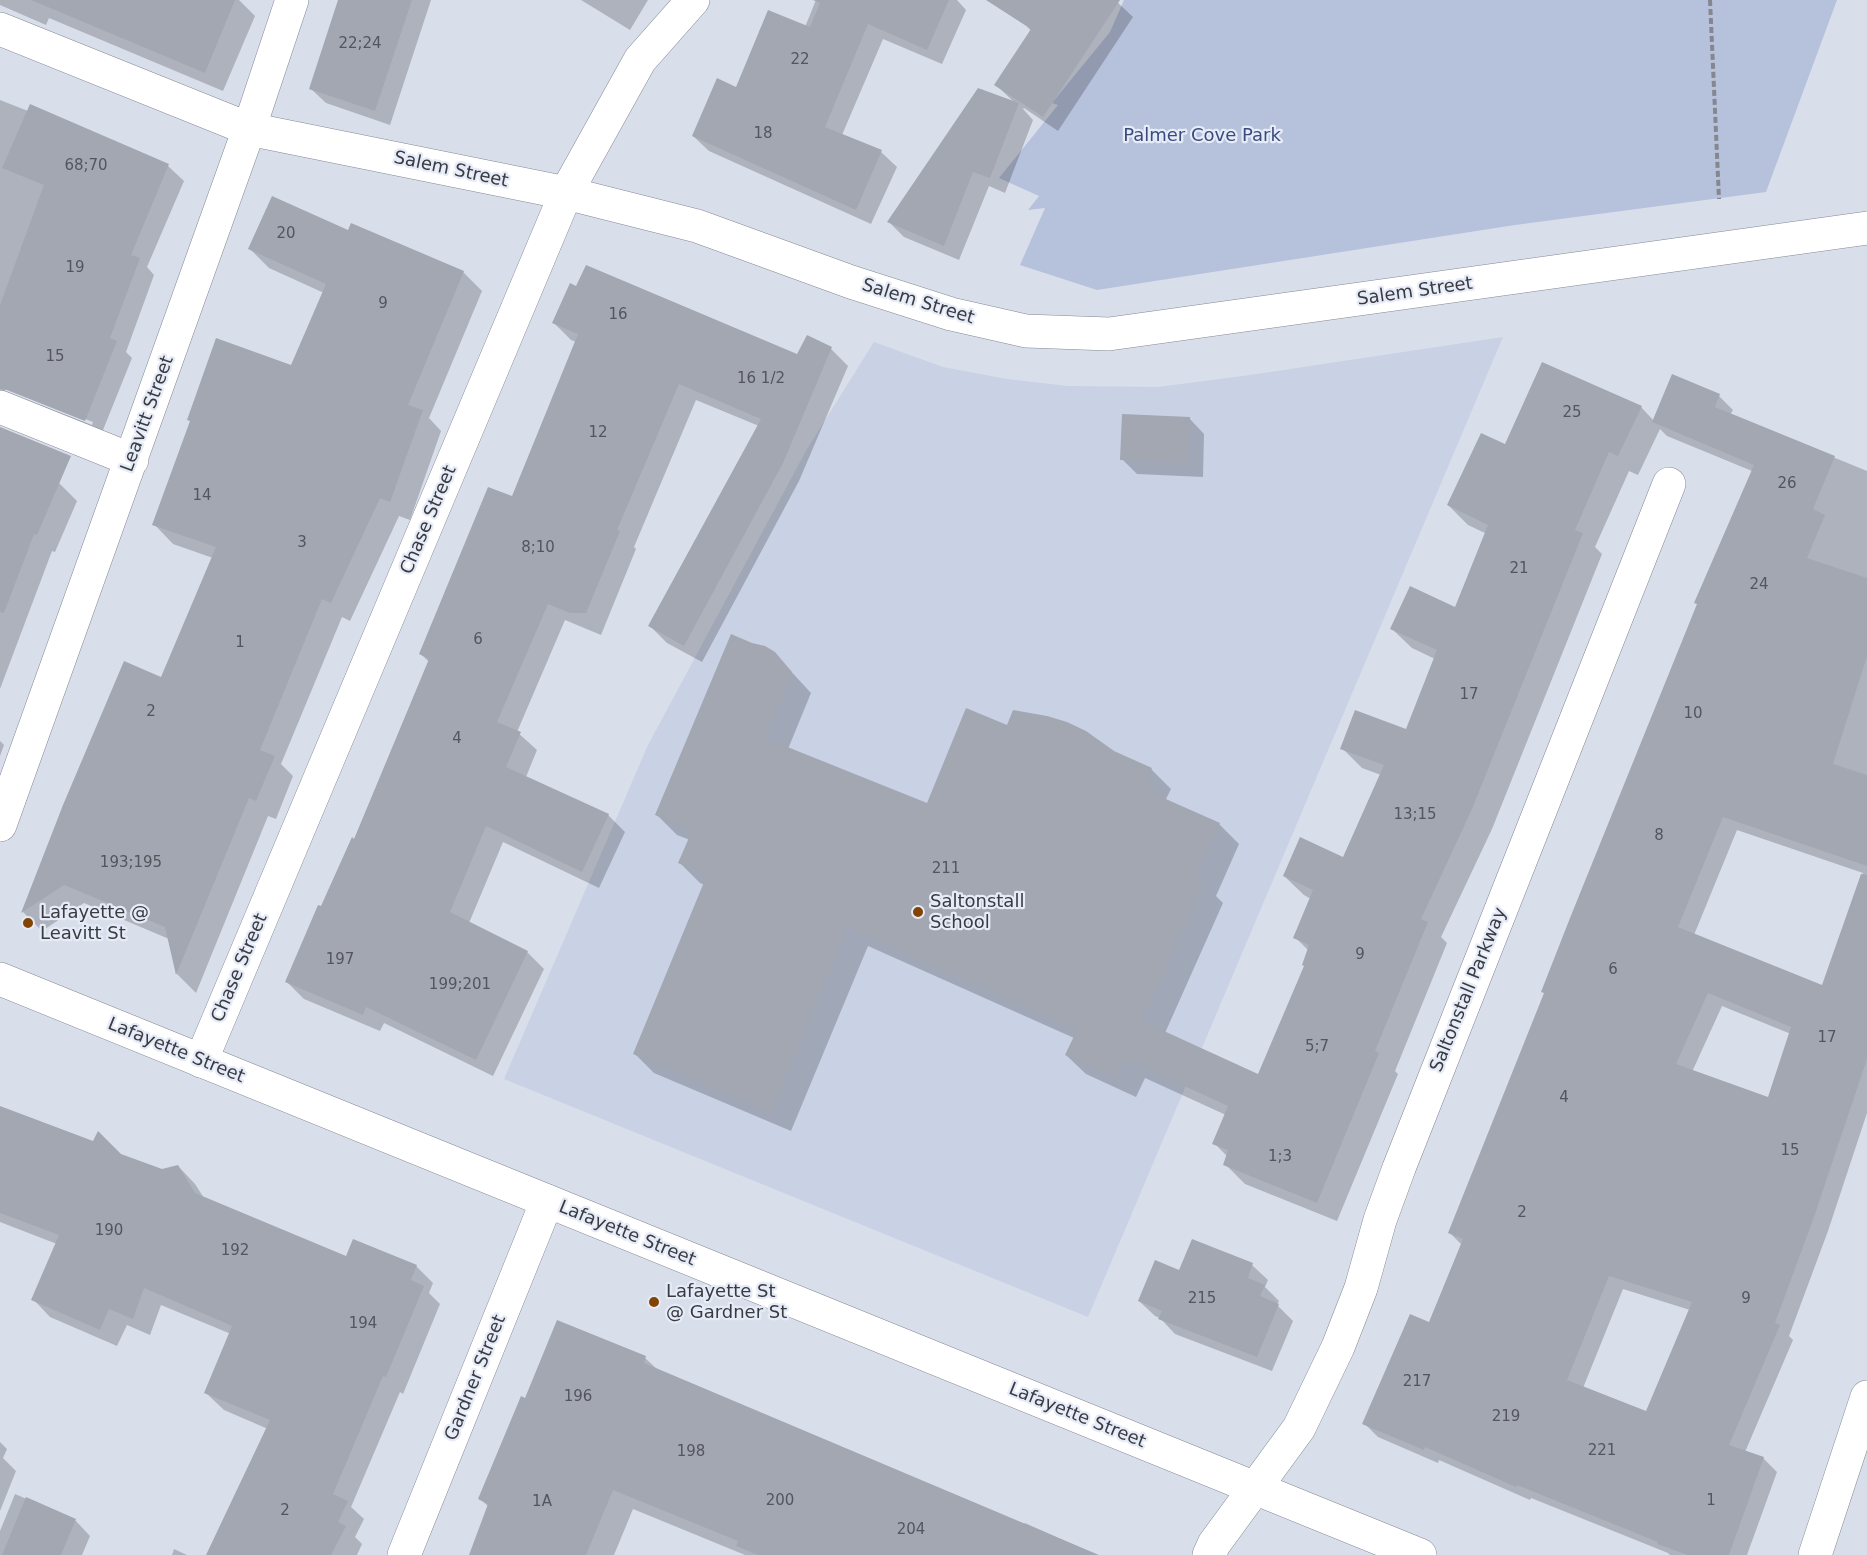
<!DOCTYPE html>
<html>
<head>
<meta charset="utf-8">
<style>
	body { margin:0 }
	canvas { display:block; background:#d9deeb }
</style>
</head>
<body>
<canvas width="1867" height="1555"></canvas>
<script>
const c = document.querySelector('canvas').getContext('2d');
c.lineJoin = 'round';
function fill(path, color) { c.fillStyle = color; c.fill(path, 'evenodd'); }
const poly = rows => new Path2D(rows.map(r => 'M' + r).join(''));
function strokePath(path, color, width, dash) { c.strokeStyle = color; c.lineWidth = width; c.lineCap = dash ? 'butt' : 'round'; c.setLineDash(dash || []); c.stroke(path); }
function label(font, color, halo, rows, align = 'center') {
  c.font = font + ' "DejaVu Sans",sans-serif'; c.lineWidth = 4.5; c.setLineDash([]); c.textBaseline = 'middle'; c.strokeStyle = halo; c.fillStyle = color; for (const [text, x, y, turn = 0] of rows) {
    c.save(); c.translate(x, y); c.rotate((+turn || 0) * Math.PI / 180); c.textAlign = isNaN(turn) ? turn : align; if (halo) c.strokeText(text, 0, 0); c.fillText(text, 0, 0); c.restore();
  }
}
fill(poly([
	[1503,337,1088,1317,504,1079,648,745,807,449,874,342,943,367,1007,379,1068,386,1158,387,1250,375]
]), '#c9d1e4');
fill(poly([
	[1124,0,1837,0,1766,192,1515,225,1097,290,1020,265,1045,208,1028,210,1039,196,999,178,1058,105,1052,103,1110,32]
]), '#b6c1db');
fill(poly([
	[0,0,239,0,255,16,223,91,49,18,46,25,0,5],
	[339,0,431,0,390,125,326,103,310,88],
	[581,0,648,0,630,30],
	[816,0,957,0,966,10,942,64,883,39,842,135,881,152,897,167,871,224,709,151,693,136,737,89,805,27],
	[1038,0,1115,0,1133,17,1058,131,1024,108,1023,109,1033,120,1005,193,989,186,959,260,904,237,889,222,1015,103,996,85,1031,31,1023,22],
	[0,100,28,111,30,106,168,166,184,181,147,267,154,275,126,352,132,358,101,435,0,393],
	[5,388,93,422,92,425,5,391],
	[349,232,463,272,482,291,429,418,441,431,410,520,399,516,350,621,342,617,281,764,293,776,276,819,268,816,196,993,177,974,169,939,84,903,42,931,23,912,64,806,162,678,213,558,173,544,154,524,292,367,324,293,269,268,250,249],
	[554,323,797,356,831,349,848,366,799,481,702,662,667,643,650,626,759,426,696,400,634,547,636,549,601,635,565,620,517,732,537,750,526,777,608,815,625,832,599,888,503,842,469,923,527,952,544,969,493,1076,384,1023,380,1031,304,999,287,982,355,841,429,662,421,654,512,498,576,342,571,340],
	[1719,396,1733,410,1730,415,1867,471,1867,1113,1828,1231,1789,1336,1793,1340,1745,1452,1763,1458,1777,1472,1747,1555,1670,1555,1668,1553,1531,1498,1530,1500,1439,1460,1438,1463,1378,1437,1364,1423,1430,1324,1462,1245,1450,1233,1752,471,1667,436,1660,429,1638,475,1629,471,1595,547,1602,554,1492,829,1441,937,1447,943,1395,1071,1398,1074,1337,1221,1245,1184,1225,1164,1228,1157,1214,1143,1226,1115,1145,1078,1136,1097,1086,1074,1066,1055,1074,1038,868,946,791,1131,654,1073,634,1053,705,885,700,883,680,863,690,840,677,835,657,815,774,653,811,693,788,749,927,805,1008,727,1113,753,1151,769,1171,789,1166,799,1168,802,1219,824,1239,844,1216,896,1223,903,1165,1033,1258,1076,1305,966,1309,951,1295,937,1311,899,1304,895,1284,876,1343,859,1381,775,1362,768,1342,748,1407,731,1435,659,1412,648,1392,629,1456,609,1487,534,1468,525,1448,505,1506,446,1641,407,1654,421],
	[1737,830,1863,873,1823,987,1694,935],
	[1722,1006,1791,1034,1769,1098,1692,1072],
	[1623,1289,1690,1310,1647,1413,1583,1388],
	[1189,418,1204,434,1203,477,1137,474,1122,459],
	[0,459,59,483,77,501,55,552,52,551,0,689],
	[0,741,4,745,0,756],
	[0,1107,121,1156,162,1170,178,1166,195,1184,204,1198,347,1258,416,1266,433,1283,429,1293,440,1304,403,1394,400,1392,351,1507,364,1519,355,1537,362,1544,357,1555,208,1555,268,1429,224,1410,206,1393,231,1334,161,1305,150,1335,127,1325,117,1346,50,1317,33,1299,57,1244,0,1222],
	[1252,1265,1268,1280,1265,1287,1279,1301,1277,1305,1293,1321,1272,1371,1175,1334,1160,1318,1155,1316,1139,1301],
	[645,1358,658,1370,1024,1525,1025,1523,1097,1555,745,1555,633,1509,614,1555,470,1555,489,1507,480,1499,526,1400],
	[0,1442,7,1449,3,1458,16,1471,0,1511],
	[15,1494,75,1520,90,1536,82,1555,0,1555,0,1531],
	[174,1549,187,1555,172,1555]
]), '#0003');
fill(poly([
	[31,0,235,0,205,73],
	[338,0,412,0,375,111,309,89],
	[813,0,949,0,927,50,868,24,825,127,882,150,856,210,692,136,717,78,736,87,768,10,810,27,820,3],
	[986,0,1120,0,1043,117,994,85,1031,29],
	[978,88,1019,103,990,178,973,172,944,246,887,222],
	[30,104,169,164,131,255,140,258,110,338,117,341,85,421,7,390,0,389,0,305,44,185,2,168],
	[272,196,348,230,351,223,464,271,408,405,423,410,390,502,380,498,331,603,322,599,260,750,275,756,256,801,249,798,176,975,165,927,64,885,21,913,63,805,124,661,161,677,216,547,152,525,190,421,187,420,216,338,291,365,326,284,248,249],
	[586,265,797,354,807,335,832,347,783,463,684,646,648,626,761,419,679,384,617,530,620,531,586,613,570,613,548,604,497,722,521,732,506,767,609,814,582,872,486,826,450,912,528,951,476,1060,366,1007,363,1015,285,982,318,905,321,906,352,837,354,839,429,659,419,654,488,487,512,496,578,334,552,323,570,283,576,286],
	[1542,362,1642,406,1618,456,1609,452,1575,530,1583,533,1472,809,1421,919,1428,922,1375,1051,1379,1053,1317,1203,1223,1165,1228,1150,1212,1144,1228,1106,1125,1059,1116,1078,1065,1055,1077,1030,848,927,771,1112,633,1054,707,875,678,863,692,831,655,815,731,634,752,643,765,646,775,652,792,672,765,738,927,803,966,708,1007,725,1013,710,1047,716,1067,722,1086,731,1114,751,1152,768,1146,781,1154,785,1150,792,1220,823,1195,878,1204,882,1142,1021,1258,1074,1304,966,1302,965,1309,945,1293,938,1313,890,1283,876,1300,837,1343,857,1384,765,1340,749,1355,710,1406,729,1437,650,1390,629,1410,586,1455,607,1488,525,1447,505,1481,433,1505,444],
	[1672,374,1720,394,1715,407,1835,456,1813,509,1825,515,1807,558,1867,578,1867,656,1833,764,1867,775,1867,866,1723,817,1678,927,1822,985,1861,874,1867,875,1867,1059,1814,1217,1775,1323,1780,1325,1729,1445,1764,1457,1729,1555,1688,1555,1657,1544,1658,1542,1517,1485,1516,1487,1425,1447,1424,1450,1362,1424,1410,1314,1429,1322,1463,1239,1448,1233,1544,993,1541,992,1570,918,1697,604,1694,603,1754,465,1652,422],
	[1708,993,1791,1027,1768,1097,1676,1064],
	[1609,1276,1692,1302,1646,1411,1567,1380],
	[1122,414,1190,417,1188,462,1120,460],
	[0,427,71,456,37,535,34,534,4,613,0,612],
	[0,1106,93,1141,98,1131,121,1154,162,1169,178,1165,195,1193,346,1256,353,1239,417,1265,411,1280,424,1286,386,1377,383,1376,333,1494,348,1501,338,1522,346,1526,331,1555,206,1555,270,1420,204,1393,232,1326,144,1288,133,1319,109,1309,100,1330,31,1300,59,1235,0,1213],
	[1192,1239,1253,1263,1248,1278,1265,1285,1260,1296,1279,1304,1257,1357,1158,1319,1162,1311,1138,1301,1155,1260,1179,1270],
	[557,1320,646,1356,644,1363,1099,1555,758,1555,736,1546,738,1541,613,1490,586,1555,469,1555,488,1504,478,1499,521,1396,525,1398],
	[26,1497,76,1519,61,1555,2,1555]
]), '#a2a7b2');
const minor = poly([
	[0,29,249,129,566,193,697,226,851,282,951,314,1026,331,1109,334,1867,228],
	[0,407,132,460],
	[0,825,249,129,292,0],
	[201,1061,566,193,640,60,693,0],
	[404,1555,547,1201],
	[1209,1555,1214,1544,1299,1428,1338,1347,1361,1288,1380,1220,1399,1168,1669,484],
	[1815,1555,1867,1397]
]);
const trunk = poly([
	[0,979,1420,1555]
]);
strokePath(minor, '#848994', 34);
strokePath(trunk, '#848994', 34);
strokePath(poly([
	[1710,0,1719,199]
]), '#848790', 4, [6, 3]);
strokePath(minor, '#fff', 33);
strokePath(trunk, '#fff', 33);
for (const [x, y, r, color] of [
	[918,912,6,"#824403"],
	[28,923,6,"#824403"],
	[654,1302,6,"#824403"]
]) { const dot = new Path2D(); dot.arc(x, y, r, 0, 2 * Math.PI); c.fillStyle = color; c.fill(dot); strokePath(dot, '#e6ebf8', 2); }
label('15px', '#53565c', null, [
	["22;24",360,44],
	["22",800,60],
	["18",763,134],
	["68;70",86,166],
	["20",286,234],
	["19",75,268],
	["9",383,304],
	["16",618,315],
	["15",55,357],
	["16 1/2",761,379],
	["25",1572,413],
	["12",598,433],
	["26",1787,484],
	["14",202,496],
	["3",302,543],
	["8;10",538,548],
	["21",1519,569],
	["24",1759,585],
	["6",478,640],
	["1",240,643],
	["17",1469,695],
	["2",151,712],
	["10",1693,714],
	["4",457,739],
	["13;15",1415,815],
	["8",1659,836],
	["193;195",131,863],
	["211",946,869],
	["9",1360,955],
	["197",340,960],
	["6",1613,970],
	["199;201",460,985],
	["17",1827,1038],
	["5;7",1317,1047],
	["4",1564,1098],
	["15",1790,1151],
	["1;3",1280,1157],
	["2",1522,1213],
	["190",109,1231],
	["192",235,1251],
	["215",1202,1299],
	["9",1746,1299],
	["194",363,1324],
	["217",1417,1382],
	["196",578,1397],
	["219",1506,1417],
	["221",1602,1451],
	["198",691,1452],
	["200",780,1501],
	["1",1711,1501],
	["1A",542,1502],
	["2",285,1511],
	["204",911,1530]
]);
label('18px', '#3a4c7d', '#e6ebf8', [
	["Palmer Cove Park",1202,136]
]);
label('18px', '#393b40', '#e6ebf8', [
	["Salem Street",451,170,12],
	["Salem Street",1415,292,-8],
	["Salem Street",918,302,17],
	["Leavitt Street",148,414,-70],
	["Chase Street",429,520,-67],
	["Chase Street",240,968,-67],
	["Saltonstall Parkway",1469,990,-68],
	["Lafayette Street",176,1051,22],
	["Lafayette Street",627,1234,22],
	["Gardner Street",476,1378,-68],
	["Lafayette Street",1077,1416,22]
]);
label('18px', '#393b40', '#e6ebf8', [
	["Saltonstall",930,902],
	["School",930,923],
	["Lafayette @",40,913],
	["Leavitt St",40,934],
	["Lafayette St",666,1292],
	["@ Gardner St",666,1313]
], 'left');
</script>
</body>
</html>
